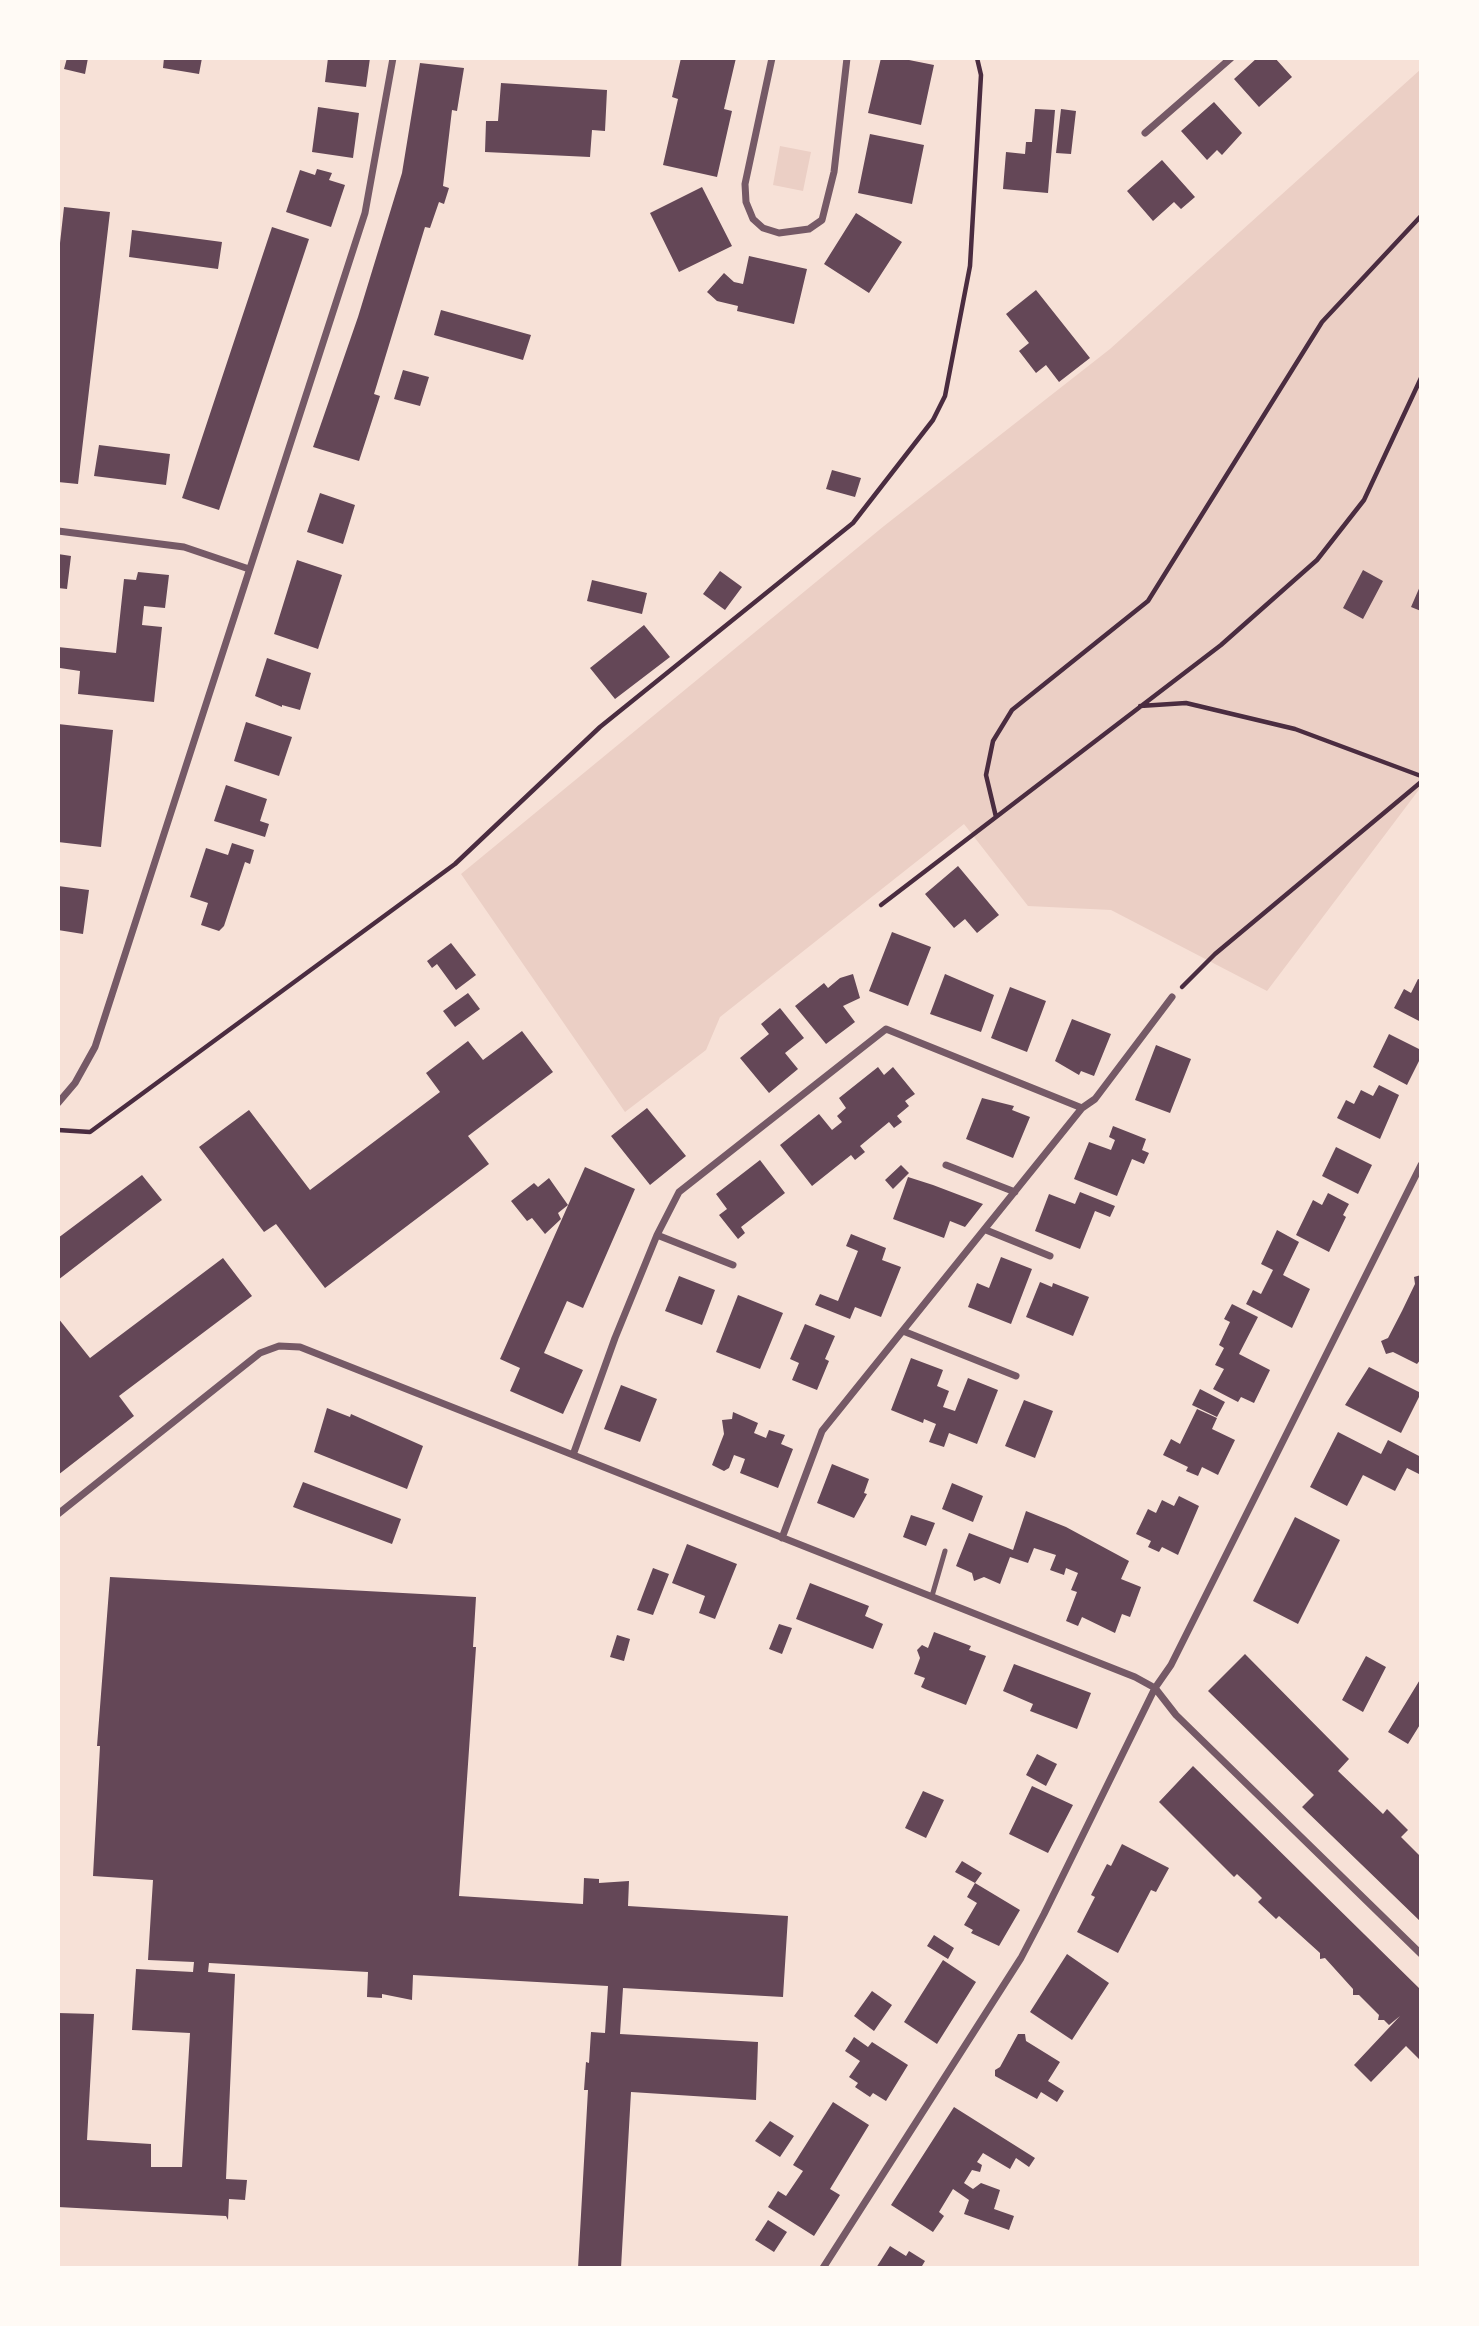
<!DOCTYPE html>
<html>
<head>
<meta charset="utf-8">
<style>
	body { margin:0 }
	#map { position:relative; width:1479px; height:2326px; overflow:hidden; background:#f7e1d7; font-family:Karla,sans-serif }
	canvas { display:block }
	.frame { position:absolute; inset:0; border:60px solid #fffaf5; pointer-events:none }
</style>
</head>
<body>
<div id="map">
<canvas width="1479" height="2326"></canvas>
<div class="frame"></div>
</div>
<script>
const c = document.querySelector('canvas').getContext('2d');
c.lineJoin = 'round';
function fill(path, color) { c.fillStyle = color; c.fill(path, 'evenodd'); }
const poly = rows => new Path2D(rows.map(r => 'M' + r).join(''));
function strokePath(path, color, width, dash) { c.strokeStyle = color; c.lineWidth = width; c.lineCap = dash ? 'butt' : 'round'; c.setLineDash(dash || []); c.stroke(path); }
fill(poly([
	[1421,69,1421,787,1267,991,1111,910,1028,906,964,824,720,1017,706,1050,625,1112,461,874,884,526,1110,349],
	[780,146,811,152,803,191,773,185]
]), '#ebcfc5');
fill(poly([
	[67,58,88,58,85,74,64,69],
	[164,58,202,58,199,74,163,68],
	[328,58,370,58,366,87,325,82],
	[681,58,736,58,724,109,732,111,717,177,663,165,678,99,672,97],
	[881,58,899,58,934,65,921,125,868,113],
	[1257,58,1275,58,1292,77,1259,107,1234,79],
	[420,63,464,68,457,111,452,110,443,186,449,188,444,204,439,202,430,228,425,227,374,394,380,396,359,461,313,447,358,317,402,173],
	[501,83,607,90,605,131,592,130,590,157,485,152,486,121,498,121],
	[1214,102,1242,133,1222,155,1217,150,1207,160,1181,131],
	[318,107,359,113,353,158,312,152],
	[1035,109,1055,110,1048,193,1003,189,1006,152,1025,154,1026,142,1032,142],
	[1061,109,1076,111,1071,154,1056,153],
	[870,134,924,145,912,204,858,193],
	[1162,160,1195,197,1181,209,1174,202,1153,221,1127,191],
	[317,169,332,173,329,180,345,185,331,227,286,212,300,170,315,175],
	[702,187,732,246,679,272,650,213],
	[64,207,110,212,78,484,58,482,58,261],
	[856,213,902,242,869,293,824,264],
	[272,227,309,239,219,510,182,498],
	[132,230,222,242,218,269,129,257],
	[749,256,807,269,794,324,737,311,738,306,717,301,707,292,724,273,734,282,743,284],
	[1036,290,1090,358,1059,382,1046,365,1036,373,1019,351,1029,343,1006,314],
	[441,310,531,335,523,360,434,335],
	[403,370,429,377,420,406,394,399],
	[99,445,170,454,166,485,94,476],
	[832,470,861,478,855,497,826,489],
	[320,493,355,505,343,544,307,532],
	[58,554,71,556,67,589,58,588],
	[297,560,342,575,318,649,274,634],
	[1363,570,1383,581,1363,619,1343,608],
	[720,571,742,587,725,610,703,594],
	[138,572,169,575,165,608,144,606,142,625,162,627,154,702,78,694,80,671,60,668,58,675,58,647,116,653,124,579,136,580],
	[592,580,647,593,642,614,587,601],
	[1421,584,1421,611,1411,607],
	[644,625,670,657,615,699,590,668],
	[267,658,311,673,300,710,282,705,282,707,255,696],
	[246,722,292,737,279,776,234,761],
	[58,724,113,730,101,847,58,842],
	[226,785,267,799,260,821,269,824,265,837,214,821],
	[232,843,254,850,250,864,245,862,224,926,219,931,201,925,208,903,190,897,206,848,228,855],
	[958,866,999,915,977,933,965,919,954,928,925,894],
	[58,886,89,890,83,934,58,930],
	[892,932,931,947,908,1006,869,991],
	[451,943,476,975,456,990,437,964,432,968,427,961],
	[853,974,860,998,843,1006,855,1022,826,1044,795,1006,824,983,828,988,840,978],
	[945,974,994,995,981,1032,930,1014],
	[1418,979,1421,980,1421,1022,1394,1008,1404,989,1411,993],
	[1010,987,1046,1001,1027,1052,991,1038],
	[468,993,480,1009,455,1027,443,1011],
	[780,1008,804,1038,785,1053,798,1069,769,1093,740,1058,769,1034,761,1024],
	[1072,1019,1111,1034,1094,1076,1081,1071,1079,1075,1055,1061],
	[522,1031,553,1072,468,1136,489,1164,325,1288,276,1224,264,1232,199,1147,249,1110,310,1190,440,1092,426,1073,468,1041,483,1060],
	[1389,1034,1421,1050,1421,1057,1407,1085,1373,1067],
	[1156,1045,1191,1059,1170,1113,1135,1100],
	[878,1067,884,1075,893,1067,915,1094,905,1101,909,1106,897,1116,902,1122,894,1128,889,1122,860,1146,865,1152,855,1160,851,1155,812,1186,780,1145,819,1114,832,1130,842,1122,837,1116,846,1108,839,1098],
	[1379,1085,1399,1095,1380,1139,1337,1118,1346,1100,1354,1104,1361,1090,1373,1096],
	[982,1098,1014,1106,1012,1110,1030,1117,1013,1158,966,1139],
	[647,1108,686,1156,650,1185,611,1136],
	[1113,1126,1146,1139,1142,1150,1149,1153,1144,1164,1132,1159,1117,1196,1074,1179,1089,1142,1111,1150,1115,1140,1109,1137],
	[1336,1147,1372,1165,1358,1194,1322,1176],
	[760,1160,785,1193,741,1227,745,1233,738,1239,719,1215,727,1209,716,1194],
	[901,1165,909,1173,893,1189,885,1180],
	[585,1167,635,1189,583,1308,567,1301,544,1353,583,1370,563,1414,510,1391,520,1368,500,1359],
	[142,1175,162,1200,58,1280,58,1238],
	[908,1177,933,1185,983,1204,965,1227,950,1221,944,1238,893,1219],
	[549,1178,568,1205,558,1213,561,1219,545,1234,532,1218,527,1221,511,1201,534,1183,538,1187],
	[1080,1192,1115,1206,1110,1217,1095,1211,1080,1249,1035,1231,1049,1194,1075,1204],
	[1328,1193,1349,1204,1343,1215,1346,1217,1329,1252,1296,1235,1313,1200,1322,1205],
	[1277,1230,1299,1242,1283,1275,1310,1289,1292,1328,1246,1304,1253,1290,1261,1294,1273,1270,1261,1264],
	[851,1234,886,1248,882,1260,901,1267,881,1317,855,1307,850,1319,815,1305,820,1294,838,1301,858,1251,846,1246],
	[1001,1257,1032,1269,1011,1324,968,1307,977,1283,989,1288],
	[223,1258,252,1296,119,1396,134,1416,58,1475,58,1318,90,1358],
	[1421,1275,1421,1359,1417,1364,1393,1352,1386,1354,1381,1341,1388,1338,1402,1311,1415,1284,1414,1277],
	[679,1276,715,1290,702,1325,665,1311],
	[1040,1282,1052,1287,1053,1283,1089,1297,1073,1336,1026,1317],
	[738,1295,783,1313,760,1369,716,1352],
	[1232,1304,1258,1317,1239,1354,1270,1370,1254,1403,1241,1397,1238,1402,1213,1389,1224,1369,1215,1365,1224,1348,1219,1345,1230,1322,1224,1319],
	[805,1324,835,1336,825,1359,829,1361,817,1390,792,1380,799,1363,790,1359],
	[911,1358,943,1370,937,1386,949,1391,943,1407,955,1411,968,1378,998,1390,977,1444,949,1433,944,1447,929,1442,936,1424,924,1419,923,1423,891,1410],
	[1369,1367,1421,1393,1401,1433,1345,1405],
	[621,1385,657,1399,640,1442,604,1429],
	[1200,1389,1225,1402,1217,1417,1192,1405],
	[1024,1400,1053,1411,1035,1458,1005,1446],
	[327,1408,350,1417,351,1414,423,1446,407,1489,314,1452],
	[1197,1409,1217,1418,1212,1429,1235,1440,1218,1475,1202,1467,1198,1476,1186,1471,1188,1467,1163,1455,1171,1439,1180,1444],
	[733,1412,758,1423,754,1433,766,1438,769,1430,785,1435,781,1444,793,1449,778,1488,740,1473,745,1459,734,1455,729,1468,724,1471,712,1465,724,1434,722,1420,732,1419],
	[1338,1432,1381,1454,1388,1440,1421,1457,1421,1475,1407,1468,1395,1491,1363,1475,1347,1506,1310,1487],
	[832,1464,869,1479,864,1493,867,1494,854,1518,817,1503],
	[303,1482,401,1519,392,1544,293,1507],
	[952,1483,983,1496,973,1522,942,1509],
	[1179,1496,1199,1506,1178,1555,1162,1547,1159,1552,1148,1547,1151,1541,1136,1534,1148,1509,1156,1513,1162,1500,1174,1506],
	[1026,1511,1066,1527,1129,1561,1121,1579,1141,1587,1130,1617,1122,1614,1115,1633,1082,1617,1078,1626,1066,1621,1077,1592,1071,1590,1078,1573,1066,1568,1064,1575,1050,1570,1056,1555,1034,1548,1028,1563,1010,1557,1000,1584,984,1577,974,1581,972,1573,956,1566,969,1533,1013,1550],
	[911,1515,935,1523,926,1546,903,1537],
	[1295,1517,1340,1540,1298,1624,1253,1601],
	[687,1544,737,1564,715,1619,699,1613,705,1596,672,1583],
	[653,1568,669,1574,653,1615,637,1610],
	[110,1577,476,1597,473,1647,476,1647,459,1896,583,1904,584,1878,599,1879,599,1883,629,1881,628,1906,788,1916,783,1997,623,1988,620,2034,758,2042,756,2100,631,2092,621,2268,578,2268,588,2090,584,2090,586,2062,589,2063,591,2032,605,2033,608,1986,413,1975,412,2000,382,1994,382,1998,367,1997,368,1972,209,1963,208,1972,235,1974,226,2179,247,2180,245,2200,229,2199,228,2220,226,2216,58,2207,58,2013,94,2014,87,2140,151,2144,151,2167,182,2167,190,2033,132,2030,136,1969,193,1972,194,1962,148,1960,153,1880,93,1876,100,1746,97,1746],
	[810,1583,869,1606,865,1616,883,1624,873,1649,796,1619],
	[779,1624,792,1628,782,1654,769,1649],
	[934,1632,971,1646,969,1650,986,1656,966,1705,925,1689,921,1687,925,1678,914,1674,920,1658,917,1650,922,1645,928,1648],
	[617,1635,630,1639,624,1661,610,1657],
	[1245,1654,1349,1759,1338,1771,1383,1814,1387,1809,1408,1830,1401,1837,1421,1857,1421,1922,1302,1807,1314,1795,1208,1691],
	[1366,1656,1386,1667,1363,1712,1342,1700],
	[1014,1664,1091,1693,1077,1729,1030,1711,1033,1704,1003,1691],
	[1421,1678,1421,1723,1408,1744,1388,1732],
	[1037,1754,1057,1764,1046,1786,1026,1775],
	[1193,1766,1421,1990,1421,2061,1406,2046,1371,2082,1354,2065,1400,2016,1389,2025,1384,2020,1378,2020,1379,2015,1359,1995,1353,1995,1353,1989,1325,1958,1320,1959,1320,1953,1279,1916,1276,1919,1258,1902,1262,1898,1254,1890,1237,1874,1234,1877,1159,1802],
	[1032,1786,1073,1805,1048,1853,1009,1834],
	[923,1791,944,1800,926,1838,905,1828],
	[1122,1844,1169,1868,1156,1892,1151,1890,1118,1953,1077,1932,1095,1897,1091,1895,1107,1864,1111,1866],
	[962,1861,982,1873,975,1883,1020,1910,999,1946,971,1933,973,1930,964,1925,977,1903,967,1897,975,1883,955,1872],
	[934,1935,954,1948,948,1959,927,1946],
	[1067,1954,1109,1983,1072,2040,1030,2012],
	[943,1960,976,1982,937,2044,904,2022],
	[872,1991,892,2005,874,2031,854,2016],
	[1018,2034,1025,2034,1026,2041,1060,2062,1048,2081,1064,2091,1057,2102,1041,2092,1037,2099,995,2076,995,2070,1000,2067],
	[854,2037,868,2047,872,2042,908,2065,886,2101,873,2093,870,2097,855,2087,858,2083,849,2077,860,2061,845,2051],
	[833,2102,869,2125,830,2189,840,2195,814,2236,768,2207,778,2191,786,2196,803,2171,793,2165],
	[954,2107,1035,2158,1029,2167,1016,2158,1010,2169,983,2153,977,2162,982,2165,980,2172,972,2170,964,2183,973,2189,981,2183,1000,2190,994,2209,1014,2216,1009,2230,964,2214,969,2200,953,2189,939,2212,944,2216,933,2232,891,2205],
	[770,2121,794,2136,780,2157,755,2141],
	[768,2220,787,2232,774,2252,755,2240],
	[890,2246,906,2256,909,2251,925,2261,922,2266,926,2268,876,2268]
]), '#644757');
strokePath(poly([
	[1140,706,1186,703,1295,729,1421,776],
	[996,817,986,775,993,741,1012,710,1148,601,1322,322,1421,216],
	[881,905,1221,645,1317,560,1364,500,1421,378],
	[1182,987,1215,954,1421,782],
	[58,1130,90,1132,455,864,600,727,853,523,933,420,945,396,970,266,981,75,977,58]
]), '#4a2c40', 4.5);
strokePath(poly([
	[932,1596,945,1551]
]), '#755966', 5);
strokePath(poly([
	[772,58,745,184,746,202,753,219,763,228,779,233,809,229,822,220,834,172,847,58],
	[1145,133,1231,58],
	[58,531,184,547,249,569],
	[58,1103,75,1083,95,1047,365,213,393,58],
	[946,1165,1015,1192],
	[986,1230,1050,1256],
	[657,1235,733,1265],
	[903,1331,1016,1376],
	[573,1455,615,1338,657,1235,679,1192,886,1029,1082,1108],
	[58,1514,260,1353,279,1346,300,1347,1135,1677,1155,1688,1176,1715,1421,1954],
	[782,1538,822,1431,1082,1108,1095,1099,1172,997],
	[823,2268,1021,1958,1044,1914,1155,1688,1171,1665,1421,1165]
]), '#755966', 7);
</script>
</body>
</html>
